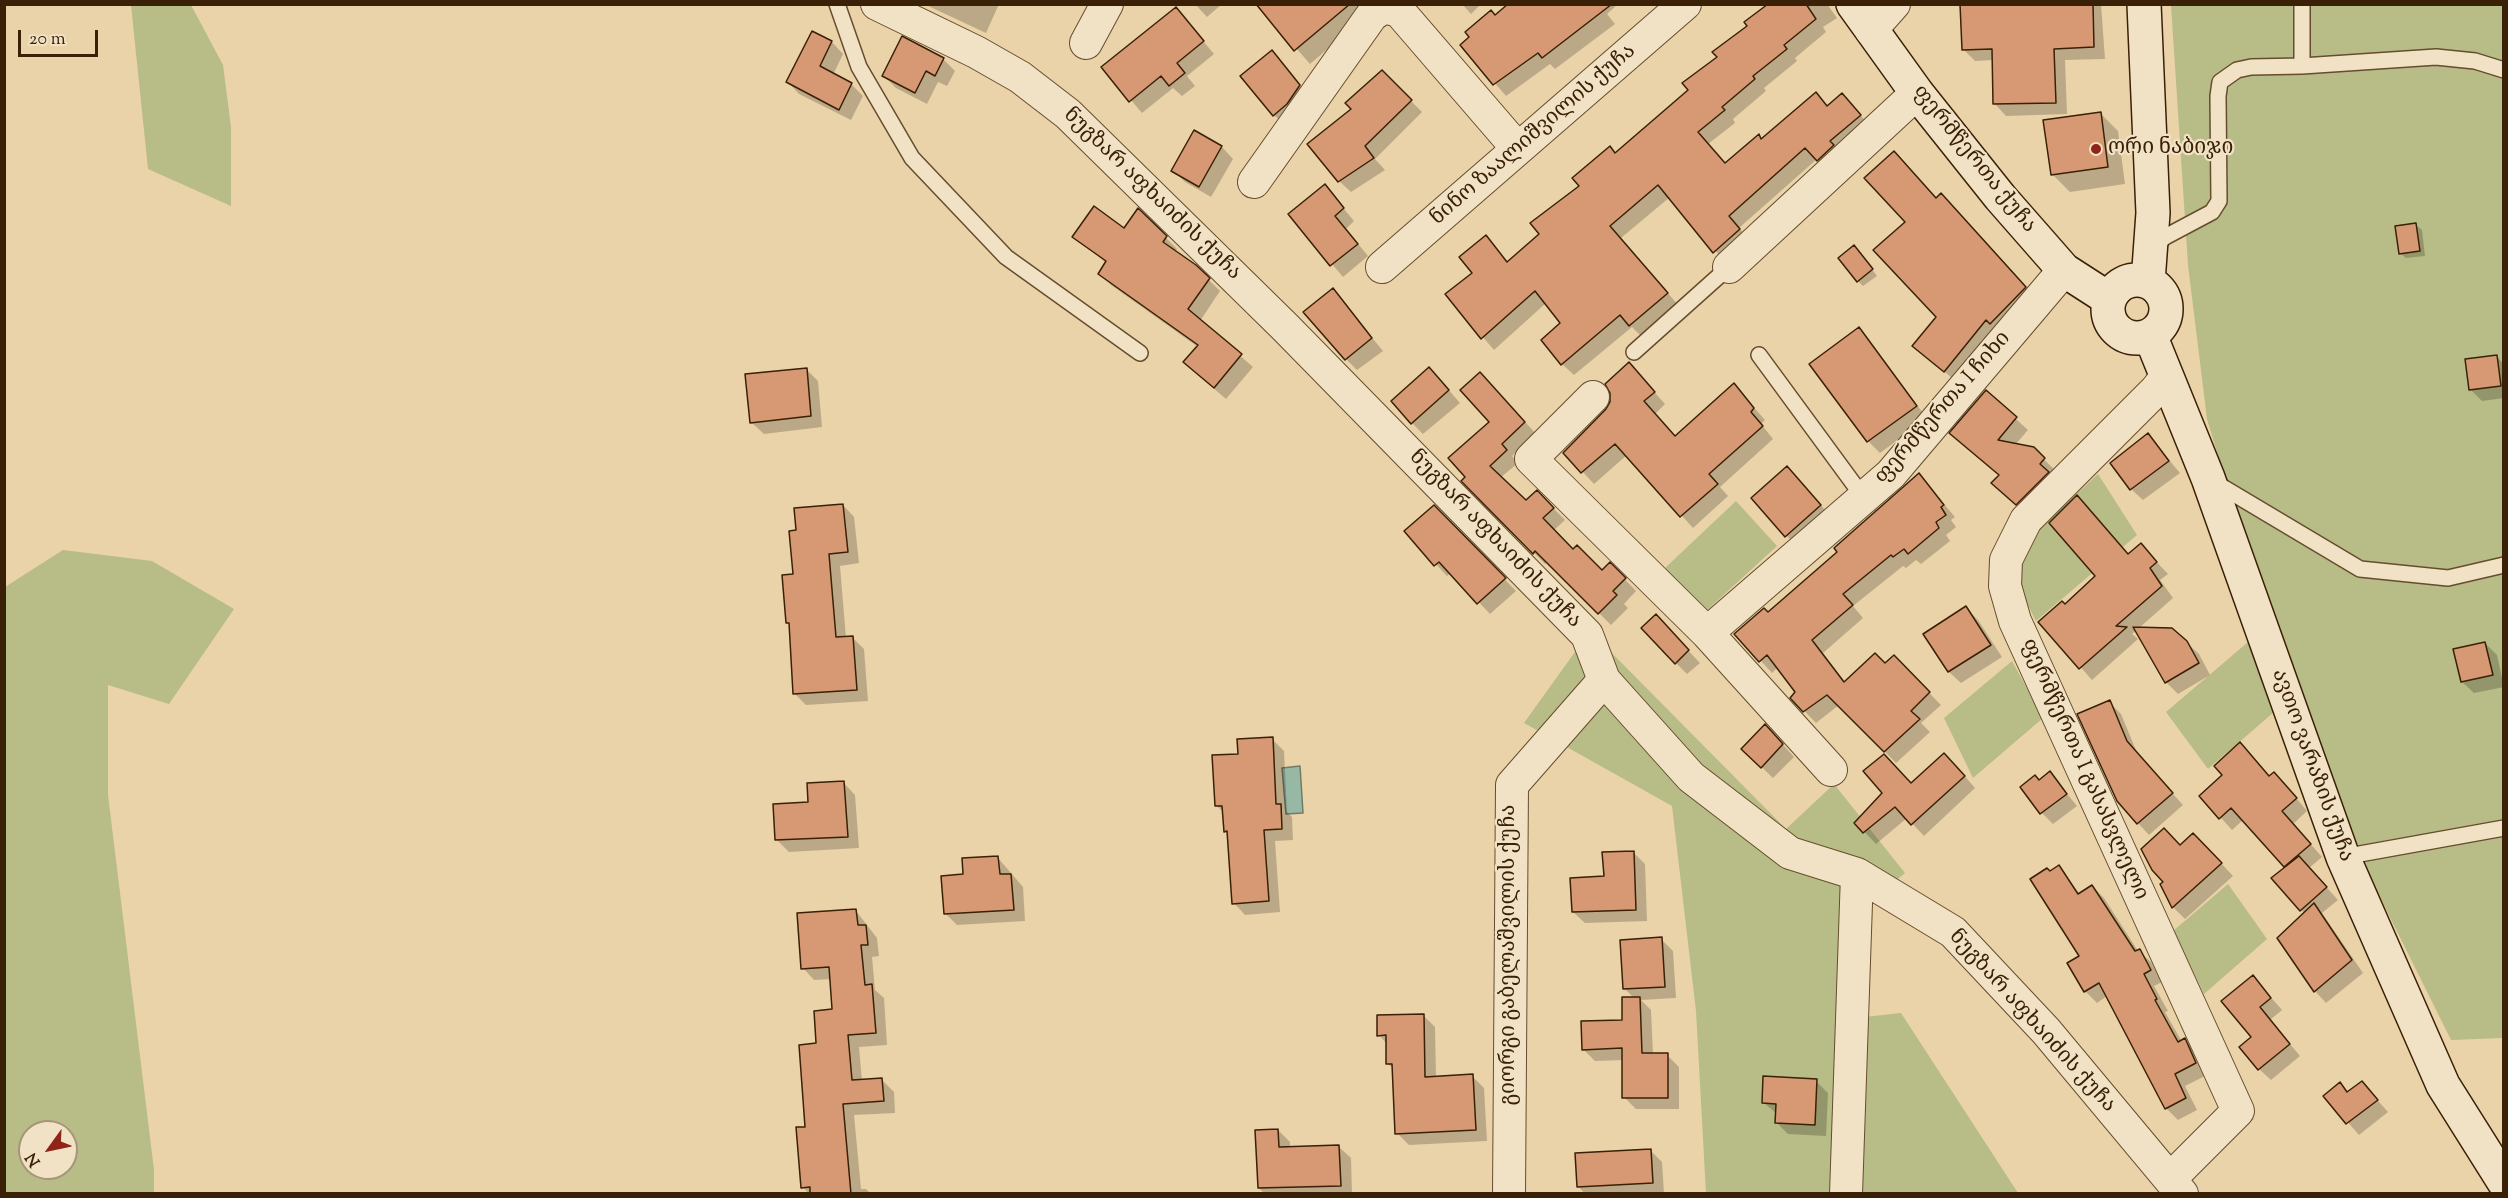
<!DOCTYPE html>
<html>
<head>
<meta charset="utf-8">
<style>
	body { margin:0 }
	#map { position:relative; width:2508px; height:1198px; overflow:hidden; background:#ead3a8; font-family:"Sorts Mill Goudy",serif }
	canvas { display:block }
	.frame { position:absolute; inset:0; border:6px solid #392006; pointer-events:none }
	.north { position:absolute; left:18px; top:1120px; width:60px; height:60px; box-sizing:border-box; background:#f1e2c6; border:2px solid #a79479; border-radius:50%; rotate:237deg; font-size:16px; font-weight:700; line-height:24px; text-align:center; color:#392006 }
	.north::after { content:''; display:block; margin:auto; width:21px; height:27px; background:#8f2418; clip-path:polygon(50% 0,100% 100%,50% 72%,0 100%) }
	.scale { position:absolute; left:18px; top:30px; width:80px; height:27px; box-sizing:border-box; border:3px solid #392006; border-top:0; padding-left:8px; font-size:18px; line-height:21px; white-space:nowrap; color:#392006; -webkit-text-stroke:4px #f1e2c6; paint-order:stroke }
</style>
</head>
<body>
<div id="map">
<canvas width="2508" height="1198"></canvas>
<div class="frame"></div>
<div class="north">N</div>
<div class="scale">20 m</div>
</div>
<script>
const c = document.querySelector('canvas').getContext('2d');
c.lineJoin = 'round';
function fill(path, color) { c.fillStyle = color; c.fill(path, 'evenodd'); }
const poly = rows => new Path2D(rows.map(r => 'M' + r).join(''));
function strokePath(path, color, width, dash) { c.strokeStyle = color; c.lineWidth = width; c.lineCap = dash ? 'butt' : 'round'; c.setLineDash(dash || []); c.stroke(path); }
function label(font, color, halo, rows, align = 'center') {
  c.font = font + ' "Sorts Mill Goudy","Noto Serif Georgian",serif'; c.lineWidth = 4.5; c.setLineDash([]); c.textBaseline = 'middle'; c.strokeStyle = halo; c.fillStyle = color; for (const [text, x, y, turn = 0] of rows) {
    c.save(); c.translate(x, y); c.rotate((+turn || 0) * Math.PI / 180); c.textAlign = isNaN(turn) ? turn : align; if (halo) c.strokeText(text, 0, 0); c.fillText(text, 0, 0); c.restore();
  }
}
fill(poly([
	[131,5,191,5,223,65,231,127,231,206,148,169],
	[2171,5,2503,5,2503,1038,2451,1040,2369,875,2271,615,2233,505,2207,419,2188,265],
	[2098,474,2137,535,2036,621,2019,588,2021,565,2041,527],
	[1736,501,1777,546,1706,611,1665,568],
	[63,550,152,561,234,609,169,704,108,685,108,795,154,1170,154,1193,5,1193,5,587],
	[30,1132,66,1132,66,1168,30,1168],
	[1590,631,1786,829,1834,784,1905,873,1870,902,1855,1018,1901,1013,2018,1193,1706,1193,1696,1011,1672,806,1524,723],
	[2248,642,2274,712,2208,769,2166,712],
	[2012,661,2043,718,1973,778,1944,718],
	[2228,884,2267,939,2204,994,2173,931]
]), '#b8bc86');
const water = poly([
	[1300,766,1303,813,1286,814,1282,768,1300,766]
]);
fill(water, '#98b8a6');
strokePath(water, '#727b66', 1.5);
fill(poly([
	[924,4,999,4,986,33],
	[1195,4,1222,4,1207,17],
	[1258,4,1380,4,1310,64],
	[1462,4,1481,4,1471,14],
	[1519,4,1618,4,1607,14,1615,24,1555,69,1550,64,1506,96,1462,45],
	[1771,4,1827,4,1837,18,1823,27,1826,32,1795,58,1797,61,1764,88,1766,91,1733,119,1735,123,1708,144,1726,164,1759,136,1763,140,1816,94,1828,106,1853,106,1871,128,1830,172,1817,159,1739,228,1751,241,1726,263,1670,197,1621,238,1678,305,1642,337,1632,327,1574,375,1562,364,1562,324,1546,303,1494,350,1447,295,1474,274,1485,237,1508,263,1541,235,1581,186,1690,91],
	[1962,4,2101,4,2105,59,2065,60,2067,114,2006,116,1995,104,1993,60,1975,61,1963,49],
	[1176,9,1214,54,1187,76,1195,86,1182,96,1173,88,1142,113,1103,67],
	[813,33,832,42,843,54,833,75,851,84,863,96,851,120,799,94,788,82],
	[1272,53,1311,98,1286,126,1274,115],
	[943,59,955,71,947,86,938,82,927,104,896,88,884,76],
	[1382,72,1422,112,1375,159,1385,170,1351,192,1339,181,1353,109],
	[2100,113,2118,131,2125,184,2070,192,2052,174],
	[1195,132,1222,147,1233,159,1211,197,1185,182,1173,170],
	[1325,186,1354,221,1346,229,1368,256,1343,277,1290,214],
	[1937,199,1955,208,2039,301,1959,384,1914,346,1938,317,1907,223],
	[1138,210,1177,249,1175,252,1195,266,1220,291,1200,321,1253,367,1226,399,1197,374,1198,347,1111,285,1100,273,1106,263,1074,236,1125,230],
	[2416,225,2422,230,2425,256,2406,258,2400,253],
	[1860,253,1877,276,1863,286,1858,281],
	[1333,290,1383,351,1357,370,1346,359],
	[1858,329,1927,418,1880,453,1868,441,1811,364],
	[2497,357,2504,364,2504,398,2482,401,2470,389],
	[806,369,818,381,822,427,764,434,752,423],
	[1640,376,1665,404,1655,414,1676,437,1734,385,1765,420,1761,424,1773,439,1720,487,1728,496,1693,528,1627,455,1594,484,1565,453],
	[1441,381,1460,403,1423,434,1412,423],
	[1492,385,1536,434,1512,456,1518,463,1500,478,1526,502,1537,492,1565,520,1553,531,1573,551,1602,572,1610,564,1636,591,1624,604,1628,608,1611,625,1548,562,1545,564,1463,481,1491,422],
	[1986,392,2028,430,2015,445,2033,449,2055,470,2028,516,2005,495],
	[2148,435,2180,473,2143,500,2131,489],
	[1919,475,1955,517,1951,520,1956,527,1946,535,1950,541,1921,564,1916,560,1906,568,1903,566,1853,606,1863,618,1823,653,1846,683,1885,666,1894,657,1941,705,1921,723,1930,732,1896,763,1839,705,1816,723,1792,698,1797,692,1778,667,1772,673,1736,634,1768,614,1839,552],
	[1799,480,1832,518,1798,548,1753,498],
	[843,505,854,517,859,563,840,566,846,638,852,637,864,649,868,701,806,705,794,693,791,626,787,623,798,531],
	[1434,507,1516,591,1490,614,1451,573,1447,576,1406,532],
	[2129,555,2152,557,2168,574,2160,580,2173,598,2139,628,2186,642,2199,654,2210,675,2178,694,2166,682,2137,630,2132,634,2138,639,2092,680,2040,622],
	[1966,608,1978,620,2002,657,1961,683,1949,672,1926,635],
	[1667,628,1700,663,1687,674,1676,663],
	[2485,643,2497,655,2504,687,2474,693,2462,682],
	[2109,702,2121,714,2138,755,2183,805,2149,835,2138,823],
	[1777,738,1794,757,1773,778,1743,749],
	[1272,739,1284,751,1287,812,1292,817,1293,840,1275,841,1280,912,1245,915,1234,903,1229,835,1225,831,1224,813,1216,805,1239,755],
	[1956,766,1975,788,1924,836,1907,818,1876,844,1856,823,1912,785],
	[2050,773,2077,806,2053,824,2042,813,2039,781],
	[2270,778,2286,786,2307,811,2293,824,2322,857,2309,868,2338,900,2322,913,2363,973,2326,1003,2315,991,2279,938,2305,914,2274,879,2287,867,2244,819,2232,830,2201,796],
	[844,783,855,795,859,848,789,852,777,840,810,804],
	[2205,846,2233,876,2185,919,2173,907,2161,885,2180,847],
	[1633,852,1645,864,1647,921,1585,923,1573,912],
	[998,858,1023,887,1025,921,957,925,945,913,964,876],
	[2058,867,2080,894,2092,886,2104,898,2138,951,2151,962,2162,982,2154,986,2168,1011,2165,1012,2182,1042,2185,1040,2197,1052,2207,1075,2185,1086,2197,1110,2178,1120,2166,1108,2107,996,2097,1003,2085,991,2081,957,2050,873],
	[856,911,877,938,879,956,872,957,875,990,884,998,887,1045,859,1047,862,1081,882,1080,894,1092,895,1113,854,1115,861,1189,866,1189,871,1194,809,1194,803,1187,806,1128,818,1045,834,1011,832,979,814,980,803,968],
	[1661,939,1673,951,1676,998,1641,1000,1651,1010,1653,1055,1667,1055,1679,1067,1679,1109,1636,1109,1624,1097,1624,1060,1595,1061,1583,1049,1624,1021,1634,998,1624,988],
	[2253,977,2282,1010,2270,1020,2300,1056,2271,1080,2259,1069,2253,1037],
	[1423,1015,1435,1027,1436,1078,1472,1076,1484,1088,1487,1141,1409,1145,1397,1133,1394,1069,1388,1064,1387,1044,1379,1035],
	[1816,1081,1828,1093,1826,1136,1788,1134,1776,1122,1777,1114,1763,1102],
	[2362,1083,2388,1112,2359,1135,2325,1096,2340,1084,2348,1093],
	[1278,1130,1290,1142,1290,1149,1339,1147,1351,1158,1352,1194,1265,1194,1259,1188],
	[1650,1150,1662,1162,1664,1194,1585,1194,1578,1186]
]), '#0003');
const building = poly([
	[1256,4,1350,4,1294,51,1256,4],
	[1508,4,1612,4,1542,58,1538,53,1493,85,1460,45,1469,37,1465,32,1491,10,1495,15,1508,4],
	[1768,4,1806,4,1816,19,1784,45,1787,49,1753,76,1755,79,1722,107,1725,110,1698,132,1725,163,1759,134,1761,139,1816,92,1827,106,1842,93,1861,115,1830,141,1834,145,1817,161,1805,148,1729,216,1740,229,1713,253,1658,185,1610,226,1668,293,1629,326,1620,315,1561,365,1541,340,1560,323,1535,291,1481,339,1445,294,1472,273,1459,257,1486,235,1507,262,1539,234,1530,223,1579,186,1572,178,1610,146,1615,153,1688,90,1682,83,1717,57,1712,52,1747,26,1744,22,1768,4],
	[1960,4,2093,4,2094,47,2054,49,2056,103,1993,104,1992,49,1962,50,1960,4],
	[1176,7,1204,41,1177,63,1185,73,1169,86,1161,76,1129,102,1101,67,1176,7],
	[812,31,832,41,820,66,852,83,839,110,786,82,812,31],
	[902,36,944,58,935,76,926,71,915,93,882,76,902,36],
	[1272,50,1300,85,1287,104,1273,116,1240,76,1272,50],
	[1382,70,1412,100,1365,146,1374,158,1338,182,1307,144,1351,109,1345,103,1382,70],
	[2101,112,2108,167,2051,175,2043,120,2101,112],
	[1194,130,1222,146,1199,187,1171,171,1194,130],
	[1894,151,1936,198,1941,193,2026,287,1990,324,1986,320,1944,372,1912,346,1936,317,1873,250,1905,222,1864,178,1894,151],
	[1325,184,1344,208,1335,216,1358,244,1330,266,1288,214,1325,184],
	[1094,206,1124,228,1138,208,1167,236,1163,242,1196,265,1210,278,1188,309,1242,354,1214,388,1183,362,1198,345,1098,274,1106,261,1072,237,1094,206],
	[2416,223,2420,251,2399,254,2395,226,2416,223],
	[1854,245,1873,269,1857,282,1838,258,1854,245],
	[1333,288,1372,338,1345,360,1303,312,1333,288],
	[1859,327,1917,406,1867,442,1809,364,1859,327],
	[2497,355,2501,386,2469,390,2465,359,2497,355],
	[1629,362,1655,392,1644,401,1675,436,1734,383,1754,408,1751,412,1763,426,1709,474,1718,484,1680,517,1615,444,1581,473,1563,453,1606,409,1610,402,1610,393,1605,384,1629,362],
	[1429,367,1449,390,1411,424,1391,401,1429,367],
	[807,368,811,416,750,423,745,374,807,368],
	[1480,372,1525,422,1502,444,1507,450,1490,466,1526,500,1537,490,1554,508,1543,518,1573,549,1577,545,1602,570,1610,562,1626,578,1613,591,1617,595,1598,614,1535,551,1533,554,1461,481,1465,477,1448,458,1489,422,1460,390,1480,372],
	[1986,390,2017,417,1998,440,2034,447,2045,458,2040,464,2049,472,2016,505,1991,483,1999,475,1949,433,1986,390],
	[2148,433,2169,461,2130,490,2110,463,2148,433],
	[1787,466,1821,505,1785,537,1751,498,1787,466],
	[1919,473,1944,505,1941,507,1946,515,1936,522,1939,528,1908,554,1904,549,1893,557,1891,555,1843,594,1853,605,1812,640,1844,682,1875,653,1885,663,1894,655,1930,692,1911,711,1920,719,1884,752,1827,695,1803,712,1790,698,1795,692,1767,655,1759,662,1734,634,1764,608,1768,612,1837,552,1834,548,1919,473],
	[2077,495,2128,554,2141,543,2157,562,2150,568,2162,586,2116,626,2127,627,2079,669,2038,622,2062,601,2065,604,2095,576,2049,523,2077,495],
	[843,504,848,552,829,554,836,637,853,636,857,690,793,694,789,623,786,623,782,575,793,574,789,531,796,530,794,508,843,504],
	[1434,505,1506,578,1477,604,1439,562,1434,566,1404,531,1434,505],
	[1966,606,1991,645,1948,672,1923,634,1966,606],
	[1656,614,1689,650,1675,664,1641,628,1656,614],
	[2133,627,2172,628,2187,641,2199,663,2165,683,2133,627],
	[2485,642,2493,675,2461,682,2453,649,2485,642],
	[2110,700,2127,741,2173,793,2137,824,2117,801,2077,714,2110,700],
	[1765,724,1783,744,1761,768,1741,749,1765,724],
	[1273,737,1276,804,1281,804,1282,829,1264,830,1269,901,1232,904,1227,831,1224,832,1222,806,1215,806,1212,755,1238,754,1237,739,1273,737],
	[2240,742,2269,776,2274,772,2297,798,2282,811,2311,844,2284,867,2231,808,2219,819,2199,796,2222,775,2214,766,2240,742],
	[1944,753,1965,776,1911,825,1895,807,1863,833,1854,823,1882,793,1863,771,1884,754,1911,783,1944,753],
	[2050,771,2067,794,2040,814,2020,787,2035,775,2039,780,2050,771],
	[844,781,848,837,775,840,773,804,808,802,807,783,844,781],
	[2164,828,2180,845,2193,833,2222,863,2172,908,2160,884,2163,882,2152,870,2141,849,2164,828],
	[1634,851,1636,910,1572,912,1570,878,1604,876,1602,852,1634,851],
	[998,856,1000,874,1011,874,1014,910,944,914,941,876,963,874,962,858,998,856],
	[2299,856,2327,887,2300,911,2271,878,2299,856],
	[2059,865,2078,894,2092,885,2135,951,2140,949,2151,970,2144,974,2157,999,2155,1000,2178,1042,2185,1038,2196,1063,2175,1074,2186,1098,2165,1109,2099,983,2084,992,2067,963,2079,956,2030,879,2047,868,2050,871,2059,865],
	[2314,903,2352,960,2314,992,2277,938,2314,903],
	[856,909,858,925,866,925,868,945,861,945,865,985,872,984,876,1033,848,1035,852,1080,882,1078,884,1101,843,1104,851,1194,810,1194,810,1187,801,1188,796,1127,805,1127,799,1045,816,1043,814,1011,832,1009,829,967,801,969,797,913,856,909],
	[1662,937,1665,987,1623,989,1620,940,1662,937],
	[2253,975,2271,998,2260,1007,2290,1044,2258,1070,2239,1047,2251,1037,2221,1001,2253,975],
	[1622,997,1640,997,1642,1053,1668,1053,1668,1098,1622,1098,1622,1048,1582,1050,1581,1021,1622,1020,1622,997],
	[1424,1014,1425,1077,1473,1074,1476,1130,1395,1134,1392,1064,1386,1064,1386,1035,1377,1036,1377,1015,1424,1014],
	[1763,1076,1817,1079,1815,1125,1775,1123,1776,1104,1762,1103,1763,1076],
	[2362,1081,2378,1100,2346,1124,2323,1096,2340,1082,2347,1092,2362,1081],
	[1278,1129,1279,1147,1339,1145,1341,1186,1258,1188,1255,1130,1278,1129],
	[1651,1149,1653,1183,1577,1187,1575,1153,1651,1149]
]);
fill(building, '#d69973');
strokePath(building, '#392006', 1.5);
const lane = poly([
	[837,4,859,67,912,158,1006,257,1140,353],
	[2302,66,2436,57,2475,61,2504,70],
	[2152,247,2165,237,2212,212,2219,201,2218,96,2220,82,2237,70,2251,67,2302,66,2302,4],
	[1634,352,1729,267],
	[1759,355,1864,498],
	[2214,482,2360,569,2448,578,2504,565],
	[2343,857,2504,828]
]);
const street = poly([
	[877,4,976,52,1020,77,1068,114,1285,327,1587,635,1604,680,1691,777,1790,853,1857,874,1953,932,2046,1031,2182,1194],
	[1871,30,1894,4],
	[1086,43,1107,4],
	[1254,182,1372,15,1384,7,1399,11,1518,149],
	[1382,267,1685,4],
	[1729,267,1917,93],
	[2166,377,2156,390,2026,520,2006,560,2005,586,2015,621,2238,1111,2170,1179],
	[1593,397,1531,459,1707,633,1831,770],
	[1707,633,1891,474,2064,270],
	[1509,1194,1512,785,1604,680],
	[1846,1194,1857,874]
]);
const secondary = poly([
	[1853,4,1917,93,2000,197,2064,270,2109,299],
	[2144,4,2153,213,2148,282],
	'2108 309a29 29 0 1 1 58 0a29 29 0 1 1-58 0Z',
	[2150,335,2208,478,2343,857,2443,1085,2504,1182]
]);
strokePath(lane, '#654d2e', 18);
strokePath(street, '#654d2e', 34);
strokePath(secondary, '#392006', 36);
strokePath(lane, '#f1e2c6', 15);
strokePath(street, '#f1e2c6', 32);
strokePath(secondary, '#f1e2c6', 33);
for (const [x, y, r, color] of [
	[2096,149,6,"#8f2418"]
]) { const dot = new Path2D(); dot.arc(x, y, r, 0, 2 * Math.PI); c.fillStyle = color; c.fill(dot); strokePath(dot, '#f1e2c6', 2); }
label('21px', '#392006', '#f1e2c6', [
	["ნინო ზაალიშვილის ქუჩა",1534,136,-41],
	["ფერმწერთა ქუჩა",1973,160,51],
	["ნუგზარ აფხაიძის ქუჩა",1151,195,44],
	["ფერმწერთა I ჩიხი",1944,409,-49],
	["ნუგზარ აფხაიძის ქუჩა",1494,540,46],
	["ავთო ვარაზის ქუჩა",2311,766,70],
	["ფერმწერთა I გასასვლელი",2083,770,66],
	["გიორგი გაბელაშვილის ქუჩა",1510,955,-90],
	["ნუგზარ აფხაიძის ქუჩა",2031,1022,48]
]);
label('21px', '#392006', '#f1e2c6', [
	["ორი ნაბიჯი",2108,149]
], 'left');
</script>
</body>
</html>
